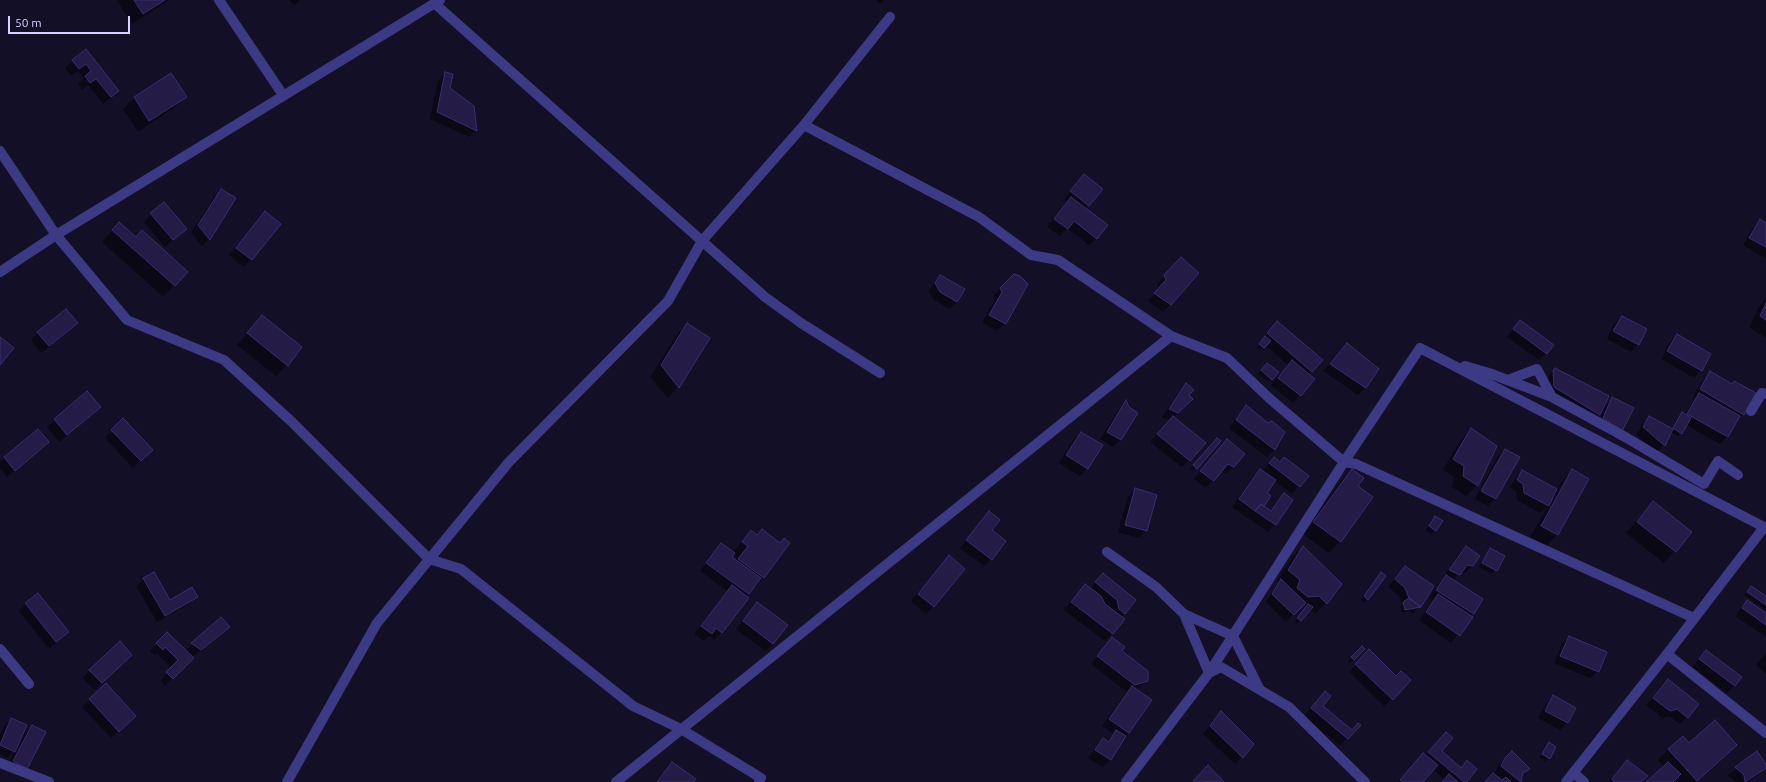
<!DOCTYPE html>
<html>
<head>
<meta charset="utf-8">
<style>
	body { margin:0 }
	#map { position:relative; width:1766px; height:782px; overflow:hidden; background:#130f26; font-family:Ubuntu,sans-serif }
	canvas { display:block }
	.scale { position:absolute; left:8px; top:16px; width:122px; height:18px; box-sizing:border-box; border:2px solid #d9d4ff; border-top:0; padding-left:5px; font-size:12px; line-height:14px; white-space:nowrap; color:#d9d4ff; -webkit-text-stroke:3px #130f26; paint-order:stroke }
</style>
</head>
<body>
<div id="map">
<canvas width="1766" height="782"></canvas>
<div class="scale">50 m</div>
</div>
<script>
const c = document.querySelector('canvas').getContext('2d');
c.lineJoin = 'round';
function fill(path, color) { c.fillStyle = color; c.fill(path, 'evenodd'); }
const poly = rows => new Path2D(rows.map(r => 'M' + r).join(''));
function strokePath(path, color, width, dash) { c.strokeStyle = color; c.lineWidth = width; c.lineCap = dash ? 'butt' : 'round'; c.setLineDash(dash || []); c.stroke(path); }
fill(poly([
	[117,0,169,0,132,24],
	[289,0,300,0,294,5],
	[876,0,884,0,880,4],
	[86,50,118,91,103,104,88,85,82,90,78,84,84,78,78,71,71,76,65,68],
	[445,73,449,88,476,130,469,137,430,119,438,81],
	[171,75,185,97,174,108,138,132,123,109,134,98],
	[1084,175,1088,205,1085,209,1097,238,1089,245,1067,228,1060,236,1047,227,1067,202,1064,199],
	[222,190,235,199,209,239,202,246,191,233,214,197],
	[265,213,279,224,244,267,229,255],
	[151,214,185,229,165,247,144,222],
	[1760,220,1766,224,1766,259,1743,245,1753,228],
	[119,223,174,285,163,297,102,242],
	[1181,259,1171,304,1163,312,1148,301,1159,289,1157,284],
	[1014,275,1027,284,1005,323,997,331,982,322,995,300,993,296],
	[940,276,957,302,949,309,933,299,928,291],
	[1766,299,1766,338,1749,327,1760,305],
	[262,316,287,365,276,376,237,345],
	[1622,317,1646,330,1638,345,1631,352,1607,339,1614,324],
	[1520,321,1546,353,1539,360,1507,337],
	[76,323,41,353,31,340,38,333],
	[687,324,678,387,668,398,650,377,676,336],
	[1270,330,1321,360,1308,375,1300,395,1293,403,1271,385,1288,365,1265,345,1260,350,1257,348],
	[1677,336,1701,370,1694,378,1661,359,1669,343],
	[1340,352,1366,387,1358,395,1323,371],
	[1264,367,1272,379,1268,382,1258,374],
	[1555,369,1602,409,1612,399,1622,431,1614,438,1596,426,1603,411,1592,422,1547,394,1546,380],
	[1710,373,1732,385,1743,414,1737,420,1728,436,1720,444,1686,425,1678,436,1671,432,1664,445,1657,452,1636,435,1642,425,1649,417,1672,430,1679,417,1682,413,1685,415,1695,398,1693,397,1703,380],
	[1186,384,1185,407,1173,417,1189,460,1182,467,1150,442,1170,420,1162,417,1179,392],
	[87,392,100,407,59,442,47,427],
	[1126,402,1128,408,1137,413,1120,440,1113,447,1100,439,1119,409],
	[1246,407,1268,425,1284,432,1274,450,1267,457,1229,428],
	[123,420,152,450,133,468,105,438],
	[38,430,48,442,7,477,0,468,0,462],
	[1471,430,1477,485,1466,496,1452,487,1454,477,1443,470,1460,441],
	[1081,433,1088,468,1080,476,1059,463,1073,440],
	[1227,440,1244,454,1226,474,1221,471,1206,488,1194,479],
	[1214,442,1196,468,1193,471,1190,469],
	[1505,450,1518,458,1495,499,1488,506,1475,499,1497,457],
	[1274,458,1307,476,1292,494,1275,481,1266,493,1270,496,1263,507,1270,511,1284,494,1292,500,1263,517,1274,525,1268,532,1232,507,1253,478,1260,470,1262,472],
	[1352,470,1357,486,1372,497,1340,541,1329,553,1303,534,1341,481],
	[1573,471,1588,479,1557,535,1546,546,1530,537,1548,506,1540,513,1517,500,1516,491,1510,488,1515,479,1522,472,1557,490,1561,482],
	[1135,490,1146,530,1139,538,1118,532,1128,497],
	[1653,502,1691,532,1664,563,1626,533],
	[989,512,991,559,984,566,960,548],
	[1436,517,1435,530,1432,534,1426,530],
	[751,531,757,535,764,577,745,596,748,598,721,633,714,640,709,636,704,641,694,634,727,591,700,571,721,544,733,552],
	[733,554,737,557,735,560,731,557],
	[1303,547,1326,603,1315,614,1310,609,1297,624,1295,621,1306,607,1300,607,1286,622,1266,602,1279,583,1277,581,1292,558],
	[1466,547,1472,566,1465,573,1460,572,1452,581,1482,600,1471,616,1472,617,1451,643,1419,620,1433,600,1429,598,1438,584,1444,578,1443,577,1459,554],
	[1490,550,1504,556,1492,574,1479,567],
	[949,557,934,606,926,614,911,601],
	[1405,567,1420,606,1413,614,1410,611,1402,613,1400,606,1402,605,1398,595,1388,587],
	[1378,577,1368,599,1364,602,1361,600],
	[144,579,169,601,196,597,189,604,157,622,136,586],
	[1096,581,1135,600,1121,617,1124,619,1105,641,1064,610,1085,585,1090,589],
	[1751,587,1766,597,1766,610,1744,595],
	[1747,601,1766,614,1766,637,1735,616],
	[757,603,773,643,765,651,736,629],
	[26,604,68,632,49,649,19,611],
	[221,618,229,627,192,657,165,686,160,680,172,668,157,654,155,656,150,651,167,633,185,651],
	[1569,637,1598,671,1590,678,1554,663,1562,644],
	[1112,638,1120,651,1147,680,1139,688,1135,689,1129,732,1110,760,1103,767,1088,758,1103,739,1107,742,1114,734,1102,726,1127,692,1091,664],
	[1362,648,1363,649,1350,663,1348,661],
	[1369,651,1396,677,1410,680,1384,706,1349,672],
	[1706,651,1741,678,1727,693,1692,667],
	[1766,653,1766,674,1756,665],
	[124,662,94,690,83,678,90,670],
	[1668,680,1687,717,1680,724,1669,716,1662,718,1646,705],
	[106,684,128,723,111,738,82,707],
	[1325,692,1322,706,1352,731,1359,725,1340,746,1304,716],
	[1553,697,1574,708,1567,723,1560,730,1538,718,1546,704],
	[1221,713,1253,744,1235,764,1203,734],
	[11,719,21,741,24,733,32,726,27,768,6,769,15,750,7,758,0,755,0,735,4,726],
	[1439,740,1440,751,1460,768,1467,761,1468,780,1471,782,1442,782,1444,780,1433,769,1422,782,1398,782],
	[1549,743,1555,747,1545,762,1540,758],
	[1689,745,1736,745,1696,782,1677,782,1674,779,1672,782,1647,782,1663,767,1658,760,1669,749],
	[1512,752,1529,769,1521,776,1520,782,1486,782,1494,775,1498,766],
	[1757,753,1766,766,1759,774,1748,782,1736,782,1728,775],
	[1627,761,1640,782,1609,782,1620,769],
	[672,763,693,782,656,782],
	[1201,774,1223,782,1193,782]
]), '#0007');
const building = poly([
	[134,0,165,0,143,14,134,0],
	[86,49,119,91,111,97,96,79,90,83,85,76,91,71,86,64,79,69,72,60,86,49],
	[445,72,453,74,450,88,474,106,477,131,437,112,445,72],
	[171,73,187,97,149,121,134,97,171,73],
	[1084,174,1103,189,1089,206,1070,191,1084,174],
	[221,189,236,198,210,240,198,225,221,189],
	[1071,197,1108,225,1097,239,1074,221,1068,229,1054,219,1071,197],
	[164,202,187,229,173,240,150,213,164,202],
	[265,211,281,224,252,260,236,248,265,211],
	[1760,219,1766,223,1766,247,1749,238,1760,219],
	[119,222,136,237,142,230,188,272,175,286,112,230,119,222],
	[1181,257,1199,273,1171,305,1154,293,1166,280,1164,275,1181,257],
	[1014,274,1020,276,1028,284,1006,324,989,315,1002,292,1000,288,1014,274],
	[940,275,965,289,957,302,940,292,935,283,940,275],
	[1766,303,1766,320,1760,316,1766,303],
	[66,309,78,323,49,346,37,332,66,309],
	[262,315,302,347,288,366,247,333,262,315],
	[1622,316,1647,329,1639,345,1613,331,1622,316],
	[1520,320,1554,345,1547,354,1513,329,1520,320],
	[1277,321,1323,360,1312,372,1267,333,1277,321],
	[687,323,710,338,679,388,661,365,687,323],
	[1677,334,1711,354,1702,371,1667,351,1677,334],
	[1265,336,1271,341,1264,348,1259,344,1265,336],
	[0,337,14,348,0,365,0,337],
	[1347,343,1379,369,1366,388,1330,364,1347,343],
	[1292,360,1315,379,1301,396,1278,378,1292,360],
	[1267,363,1279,372,1272,380,1261,370,1267,363],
	[1555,368,1609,396,1600,415,1554,387,1553,371,1555,368],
	[1710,371,1732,384,1734,381,1756,393,1744,415,1700,389,1710,371],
	[1186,383,1194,390,1189,395,1193,399,1178,413,1169,409,1186,383],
	[87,391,101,407,67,435,54,419,87,391],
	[1699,393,1740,416,1728,437,1687,414,1699,393],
	[1612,397,1634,408,1622,431,1603,418,1612,397],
	[1126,400,1129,407,1138,413,1121,440,1107,432,1126,400],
	[1246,405,1268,423,1272,421,1285,432,1275,450,1236,420,1246,405],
	[1682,412,1691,418,1682,434,1673,428,1682,412],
	[1173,416,1206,443,1190,461,1157,434,1173,416],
	[1649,416,1673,429,1665,446,1643,427,1649,416],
	[123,418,153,450,141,461,111,430,123,418],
	[1471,428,1497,446,1478,486,1463,476,1464,466,1453,459,1471,428],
	[38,429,49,442,15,471,4,457,38,429],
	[1081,432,1103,445,1088,469,1066,455,1081,432],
	[1217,438,1221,441,1197,469,1193,465,1217,438],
	[1227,439,1245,454,1234,467,1228,464,1214,481,1200,471,1227,439],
	[1505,449,1520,457,1496,499,1481,491,1505,449],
	[1274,457,1280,462,1284,457,1309,476,1300,487,1269,463,1274,457],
	[1260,469,1276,480,1267,493,1271,496,1264,506,1261,504,1255,511,1239,499,1260,469],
	[1352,469,1364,478,1358,486,1373,497,1341,542,1313,522,1352,469],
	[1572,469,1589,479,1558,535,1541,526,1572,469],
	[1522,470,1557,489,1549,506,1524,493,1523,484,1517,480,1522,470],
	[1135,488,1157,495,1147,531,1125,525,1135,488],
	[1284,493,1293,500,1276,525,1255,511,1261,504,1271,511,1284,493],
	[1653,501,1692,532,1676,552,1637,522,1653,501],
	[989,511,1000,520,992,530,1006,541,992,560,966,540,989,511],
	[1435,516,1443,521,1436,531,1429,526,1435,516],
	[762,529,780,543,784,538,790,543,764,578,738,559,748,546,742,542,751,530,757,535,762,529],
	[721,543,735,553,732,557,761,578,749,594,706,563,721,543],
	[1303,546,1342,584,1327,604,1319,596,1308,597,1297,588,1300,580,1288,570,1303,546],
	[1466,546,1480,556,1473,566,1467,565,1460,575,1449,570,1466,546],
	[1490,548,1505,556,1497,571,1482,563,1490,548],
	[949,555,965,569,934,607,918,594,949,555],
	[1405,566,1434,586,1421,607,1409,598,1405,588,1395,579,1405,566],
	[154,572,170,600,192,587,198,597,165,616,143,578,154,572],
	[1381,572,1386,576,1368,600,1364,596,1381,572],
	[1103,573,1136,600,1125,614,1119,609,1117,600,1095,582,1103,573],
	[1446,575,1483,599,1474,614,1436,590,1446,575],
	[1281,579,1306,603,1294,615,1272,594,1281,579],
	[1085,584,1101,596,1105,604,1125,619,1113,634,1071,602,1085,584],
	[732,585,749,598,722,633,716,628,712,634,701,626,732,585],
	[1751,586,1766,596,1766,605,1747,592,1751,586],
	[38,593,69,632,56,642,25,603,38,593],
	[1438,594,1473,617,1460,636,1426,612,1438,594],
	[1409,598,1421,607,1405,610,1403,602,1409,598],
	[1747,600,1766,613,1766,625,1742,608,1747,600],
	[757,602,788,625,773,644,743,621,757,602],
	[1308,604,1313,607,1301,621,1297,618,1308,604],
	[221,617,230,627,201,650,191,643,221,617],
	[167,632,194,658,173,679,166,672,178,660,165,647,163,650,156,643,167,632],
	[1569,636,1607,652,1599,672,1560,656,1569,636],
	[1112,637,1125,647,1122,651,1148,671,1148,681,1135,685,1097,656,1112,637],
	[120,641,132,655,102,683,89,670,120,641],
	[1362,646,1365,649,1354,660,1351,657,1362,646],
	[1369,649,1396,676,1401,671,1411,680,1393,700,1355,664,1369,649],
	[1706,650,1742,677,1735,686,1699,659,1706,650],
	[1668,679,1699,704,1688,718,1677,709,1670,711,1653,698,1668,679],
	[106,683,136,716,119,732,89,699,106,683],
	[1132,686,1152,700,1129,733,1109,719,1132,686],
	[1325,691,1331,696,1323,706,1352,730,1358,723,1361,725,1348,739,1311,708,1325,691],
	[1553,695,1576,708,1568,723,1545,711,1553,695],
	[1221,711,1254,744,1243,758,1210,726,1221,711],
	[11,718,27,725,15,752,0,745,11,718],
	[1715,720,1737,745,1697,781,1668,749,1683,736,1689,743,1715,720],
	[32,725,46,732,27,769,13,761,32,725],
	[1116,730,1126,736,1111,760,1095,750,1103,738,1109,742,1116,730],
	[1446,732,1453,738,1442,751,1461,768,1467,760,1477,769,1467,782,1464,782,1428,752,1446,732],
	[1549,742,1556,747,1550,759,1542,754,1549,742],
	[1512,751,1530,769,1523,773,1521,782,1501,766,1505,758,1512,751],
	[1757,751,1766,764,1766,768,1745,782,1744,775,1735,767,1757,751],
	[1423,753,1438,765,1423,782,1403,782,1400,780,1423,753],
	[1627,760,1648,776,1641,782,1614,782,1612,779,1627,760],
	[672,762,696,779,694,782,657,782,672,762],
	[1668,762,1681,774,1673,782,1646,782,1668,762],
	[1208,765,1224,782,1193,781,1208,765],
	[1493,773,1502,780,1506,777,1511,782,1485,782,1493,773],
	[1449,774,1458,782,1442,782,1449,774]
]);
fill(building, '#241b47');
strokePath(building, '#3b2d73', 1);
strokePath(poly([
	[219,0,283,95],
	[434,3,765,297,801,323,880,373],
	[804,125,890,17],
	[0,151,56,235,127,320,224,360,292,422,429,559,461,569,633,706,681,729,761,778,759,782],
	[0,272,56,235,440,0],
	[1465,366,1489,373,1552,397,1627,438,1704,484,1718,461,1738,475],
	[1508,380,1537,369,1552,397],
	[1751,411,1762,393,1766,394],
	[1107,552,1156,587,1184,614,1209,673,1221,667,1289,707,1365,782],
	[1184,614,1233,636,1259,688],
	[0,649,29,684],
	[1667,654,1766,733],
	[0,763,49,782],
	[1574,773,1584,782],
	[287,782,377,623,509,462,668,301,702,241,804,125,979,217,1031,255,1058,260,1171,336,1227,358,1269,398,1344,462,1356,464,1694,618],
	[616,782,1171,336],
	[1126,782,1209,673,1344,462,1420,348,1764,527,1762,530,1667,654,1566,782]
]), '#3d3a85', 10);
</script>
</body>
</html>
